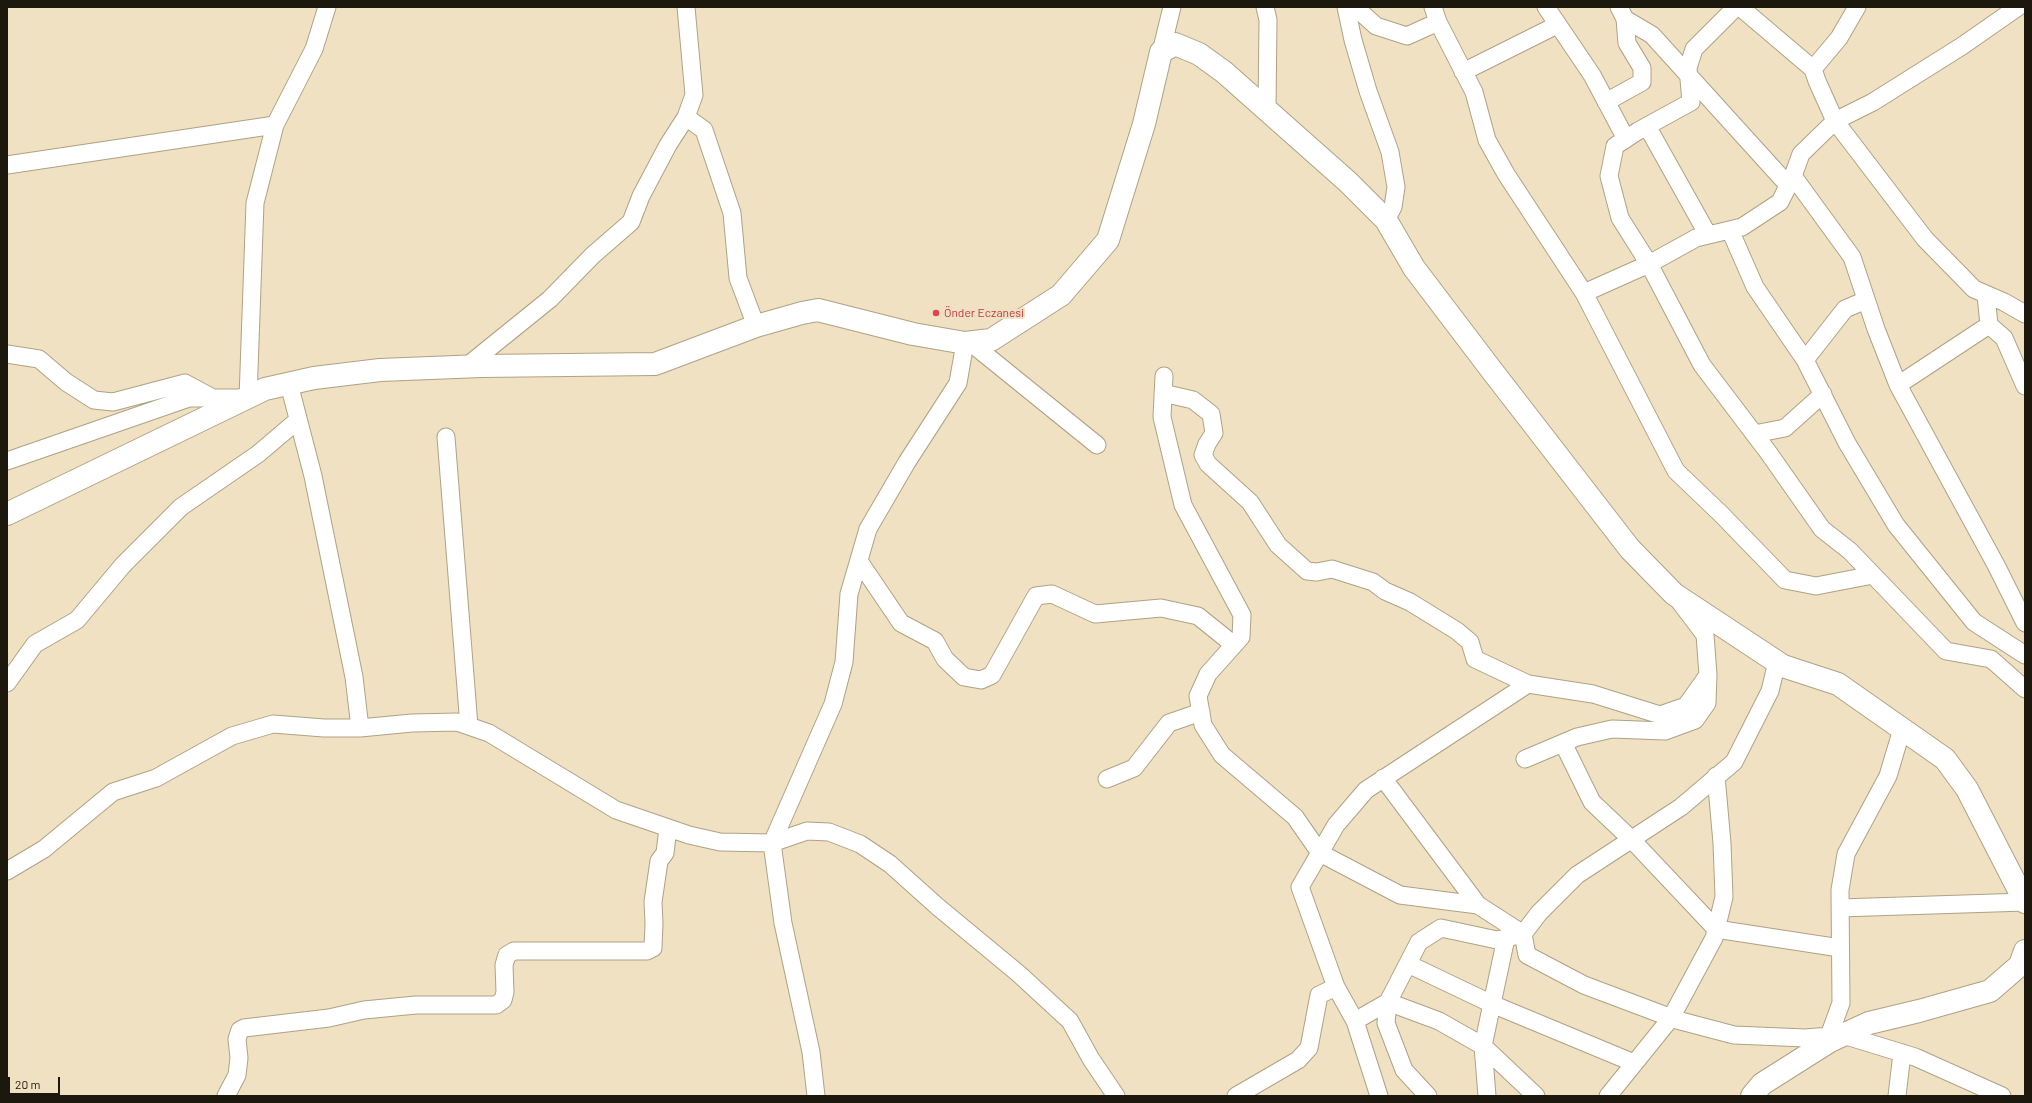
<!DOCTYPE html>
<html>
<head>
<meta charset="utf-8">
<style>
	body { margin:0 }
	#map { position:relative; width:2032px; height:1103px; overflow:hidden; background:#efe1c1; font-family:Barlow,sans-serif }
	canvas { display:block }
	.frame { position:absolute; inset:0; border:8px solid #1d180d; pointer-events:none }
	.scale { position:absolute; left:8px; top:1077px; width:52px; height:18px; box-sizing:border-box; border:2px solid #1d180d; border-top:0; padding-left:5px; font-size:12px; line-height:14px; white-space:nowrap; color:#1d180d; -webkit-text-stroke:3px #efe1c1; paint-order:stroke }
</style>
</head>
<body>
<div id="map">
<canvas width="2032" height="1103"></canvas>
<div class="frame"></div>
<div class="scale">20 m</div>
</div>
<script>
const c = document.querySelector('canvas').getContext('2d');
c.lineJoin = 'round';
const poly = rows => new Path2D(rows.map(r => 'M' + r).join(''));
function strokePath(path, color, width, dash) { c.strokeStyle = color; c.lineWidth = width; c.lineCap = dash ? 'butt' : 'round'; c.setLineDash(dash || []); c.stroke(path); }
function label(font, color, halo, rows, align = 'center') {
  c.font = font + ' Barlow,sans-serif'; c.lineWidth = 4; c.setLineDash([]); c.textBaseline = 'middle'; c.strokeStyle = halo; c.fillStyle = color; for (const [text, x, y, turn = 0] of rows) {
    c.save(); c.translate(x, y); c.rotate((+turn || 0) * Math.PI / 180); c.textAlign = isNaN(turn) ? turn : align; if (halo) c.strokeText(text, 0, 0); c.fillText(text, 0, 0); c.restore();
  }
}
const street = poly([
	[1265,7,1268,20,1267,110],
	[1346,7,1353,40,1368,91,1390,152,1396,187,1393,207,1386,220],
	[1355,7,1376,26,1407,36,1438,22],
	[1433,7,1438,22,1474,92,1487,140,1506,174,1584,293,1676,471,1721,514,1785,580,1816,586,1873,575],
	[1546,7,1592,75,1626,139],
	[1619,7,1625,19,1652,35,1788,185],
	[1736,7,1694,49,1688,68,1691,102,1638,131,1615,146,1609,176,1620,218,1649,264,1702,365,1768,452,1822,529,1850,551,1946,651,1991,659,2025,689],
	[1740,7,1813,69,1817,81,1835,121,1925,239,1974,289,2004,302,2025,314],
	[1161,52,1172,7],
	[1813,69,1839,38,1857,7],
	[1463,72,1557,25],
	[1606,102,1642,82,1642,68,1627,43,1625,19],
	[686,117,704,130,732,213,738,278,756,326],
	[1647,126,1708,235],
	[7,165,275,125],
	[1793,176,1852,257,1876,329,1898,385,1996,565,2025,623],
	[1730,230,1755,287,1805,360,1847,443,1896,525,1974,622,2025,655],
	[1584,293,1649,264,1696,238,1742,227,1780,202,1793,176,1801,154,1835,121,1873,102,1962,46,2018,7],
	[1989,325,2004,338,2025,386],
	[971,343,1097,445],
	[7,354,39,359,66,382,94,400,113,402,185,383,211,397],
	[1805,360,1845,309,1866,300],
	[467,366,550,299,593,255,631,222,641,196,668,145,686,117,694,95,686,7],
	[1164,376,1162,417,1183,505,1242,615,1241,637,1208,674,1198,696,1203,725,1222,755,1295,817,1320,853,1400,895,1478,905],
	[289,384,313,476,354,677,360,728],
	[1898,385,1989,325,1986,295],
	[1163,393,1193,400,1211,414,1214,433,1207,444,1203,455,1208,464,1250,502,1278,545,1307,571,1317,572,1332,569,1373,582,1385,591,1410,602,1457,631,1470,642,1475,659,1528,684],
	[1754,434,1785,428,1823,394],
	[446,437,469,726],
	[7,461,189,398,248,398,255,203,275,125,314,49,327,7],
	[859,561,901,623,935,641,945,659,964,677,981,680,992,675,1036,596,1052,594,1095,614,1161,608,1198,616,1234,645],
	[1777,662,1770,691,1734,762,1681,807,1577,875,1539,913,1523,934,1527,955,1584,985,1677,1020,1734,1035,1805,1038,1843,1035,1915,1057,2002,1096],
	[7,683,35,644,77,620,123,565,181,507,258,454,298,420],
	[1563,743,1592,802,1632,840,1716,929,1840,948],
	[1525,759,1577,737,1612,729,1665,731,1695,720,1707,703,1708,675],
	[1383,778,1478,905,1523,934,1497,940,1441,928,1419,942,1388,1002,1386,1023,1404,1070,1428,1096],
	[1107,779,1134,768,1169,723,1201,712],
	[7,871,44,849,113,792,156,778,232,736,273,724,324,728,360,728,412,723,457,722,489,733,616,810,689,835,720,842,772,843,807,831,829,832,860,844,890,864,938,907,1019,974,1070,1021,1091,1059,1116,1096],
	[1840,908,2025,902],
	[1408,964,1492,1004,1634,1063],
	[1355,1021,1388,1002,1439,1021,1483,1046,1536,1096],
	[1829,1036,1841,1003,1840,890,1846,854,1888,776,1902,729],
	[226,1096,237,1075,239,1058,237,1039,240,1030,244,1028,329,1018,364,1010,416,1005,496,1005,503,1000,505,992,504,965,507,955,514,951,647,951,653,948,654,923,653,902,659,861,665,853,668,828],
	[816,1096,811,1052,783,923,772,843,833,704,844,662,849,594,868,529,907,462,958,383,965,343],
	[1236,1096,1298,1060,1309,1048,1319,995,1336,987],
	[1379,1096,1355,1021,1336,987,1300,887,1336,825,1366,790,1528,684,1593,694,1660,715,1686,706,1708,675,1705,635,1680,602],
	[1487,1096,1483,1046,1506,938],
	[1608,1096,1671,1018,1714,938,1724,897,1722,843,1716,776],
	[1897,1096,1902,1053]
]);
const secondary = poly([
	[7,514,265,389,314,378,380,370,481,366,655,364,756,326,802,313,818,310,913,334,965,343,991,340,1061,295,1108,240,1144,124,1161,52,1175,44,1199,54,1224,72,1348,182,1386,220,1414,268,1493,372,1630,549,1674,594,1783,666,1838,684,1945,759,1967,789,2025,902],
	[1752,1096,1762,1084,1830,1041,1869,1023,1919,1011,1990,991,2020,965,2025,951]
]);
strokePath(street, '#afa284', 19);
strokePath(secondary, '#afa284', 24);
strokePath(street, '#fff', 17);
strokePath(secondary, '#fff', 22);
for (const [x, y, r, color] of [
	[936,313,4,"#e0444e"]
]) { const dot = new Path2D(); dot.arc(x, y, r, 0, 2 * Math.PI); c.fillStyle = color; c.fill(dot); strokePath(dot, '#efe1c1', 1.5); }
label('12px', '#be3a42', '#efe1c1', [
	["Önder Eczanesi",944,313]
], 'left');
</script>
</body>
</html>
